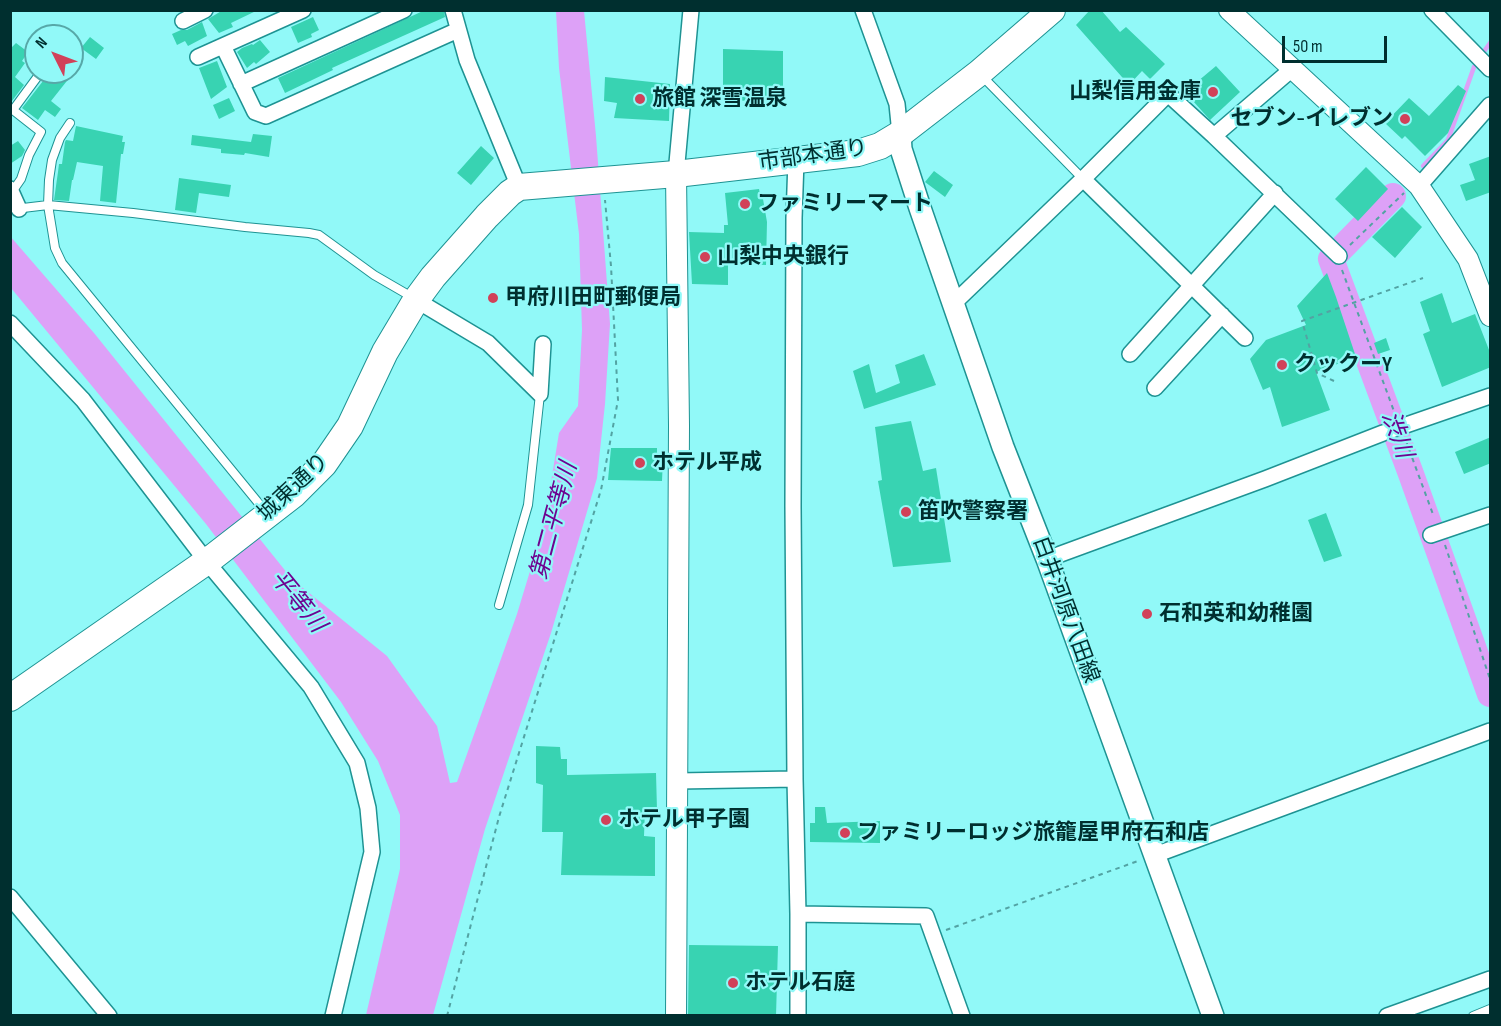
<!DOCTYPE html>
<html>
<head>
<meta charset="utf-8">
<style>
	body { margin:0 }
	#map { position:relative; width:1501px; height:1026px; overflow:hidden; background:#91f9f8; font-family:"Sofia Sans Condensed",sans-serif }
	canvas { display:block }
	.frame { position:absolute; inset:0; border:12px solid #002f2f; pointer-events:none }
	.north { position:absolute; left:24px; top:24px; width:60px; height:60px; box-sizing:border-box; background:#91f9f8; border:2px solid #57a8a8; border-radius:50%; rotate:312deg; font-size:16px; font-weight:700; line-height:24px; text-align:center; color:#002f2f }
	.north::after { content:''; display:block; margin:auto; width:21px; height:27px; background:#d14159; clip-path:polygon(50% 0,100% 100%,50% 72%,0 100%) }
	.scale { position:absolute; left:1282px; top:36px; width:105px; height:27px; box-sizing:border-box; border:3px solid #002f2f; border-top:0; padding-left:8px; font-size:18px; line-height:21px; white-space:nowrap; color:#002f2f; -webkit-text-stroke:4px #91f9f8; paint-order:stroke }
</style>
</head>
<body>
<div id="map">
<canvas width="1501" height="1026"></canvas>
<div class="frame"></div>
<div class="north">N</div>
<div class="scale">50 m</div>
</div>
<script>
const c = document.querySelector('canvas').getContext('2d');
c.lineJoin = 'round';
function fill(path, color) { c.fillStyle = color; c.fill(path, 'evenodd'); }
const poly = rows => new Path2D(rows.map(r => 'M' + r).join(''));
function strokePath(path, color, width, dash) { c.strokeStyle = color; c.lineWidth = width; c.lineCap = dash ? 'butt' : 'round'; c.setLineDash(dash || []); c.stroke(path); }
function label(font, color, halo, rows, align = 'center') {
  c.font = font + ' "Sofia Sans Condensed","Noto Sans JP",sans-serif'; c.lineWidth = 4.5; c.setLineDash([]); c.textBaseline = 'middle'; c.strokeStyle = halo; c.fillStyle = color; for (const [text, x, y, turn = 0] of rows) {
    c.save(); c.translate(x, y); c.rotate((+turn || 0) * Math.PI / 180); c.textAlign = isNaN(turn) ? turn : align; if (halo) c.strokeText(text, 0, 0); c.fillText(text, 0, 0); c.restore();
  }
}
fill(poly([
	[556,11,584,11,596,136,610,324,605,404,597,478,551,633,485,829,433,1015,366,1015,400,869,400,815,378,761,341,702,206,524,11,288,10,236,94,333,292,579,387,656,437,726,450,783,457,782,517,614,544,525,559,433,578,406,582,330,579,234,559,68]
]), '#dda1f7');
strokePath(poly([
	[1423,166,1448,140,1474,67,1485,50,1490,43]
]), '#dda1f7', 4.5);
strokePath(poly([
	[1393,196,1331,259,1411,474,1490,694]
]), '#dda1f7', 26);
fill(poly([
	[223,10,258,10,231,23,233,27,219,33,208,19],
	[425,10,444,10,445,17,332,68,333,70,285,93,278,78],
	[1090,10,1101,10,1120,32,1126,27,1165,64,1150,79,1142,71,1129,85,1076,25],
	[313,17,319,30,311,34,312,37,298,43,291,27],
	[202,22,207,36,188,46,185,41,177,45,172,34,181,30,187,30],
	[90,37,104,48,96,59,81,48],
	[260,40,270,52,256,64,254,62,247,68,237,52,242,48,252,44,253,45],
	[16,43,28,52,22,61,25,63,15,77,24,85,12,101,10,100,10,49],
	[723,49,783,51,783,100,723,101],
	[217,61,227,87,211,99,199,68],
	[1216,66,1240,92,1210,120,1185,92],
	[50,72,74,72,51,101,61,109,55,117,45,110,38,120,22,108],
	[605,77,670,84,669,121,614,118,617,103,604,101],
	[1458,85,1466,91,1448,133,1425,156,1405,136,1402,139,1385,123,1409,98,1429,116],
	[229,98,235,111,219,119,213,105],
	[76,126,123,136,122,142,125,142,123,154,121,154,116,203,100,201,103,166,77,162,73,180,72,180,69,201,54,200,58,172,59,164,62,164,65,142,66,140,73,141],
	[253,134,272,136,269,157,245,153,244,155,221,153,221,149,191,145,192,135,251,142],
	[18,141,25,150,22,156,10,164,10,146],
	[481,146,494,158,471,185,457,173],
	[1491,156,1491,192,1466,201,1460,185,1475,180,1469,164],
	[1366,167,1388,189,1358,221,1335,199],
	[934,171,953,185,945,197,925,182],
	[179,178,231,185,229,197,199,193,196,213,175,210],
	[759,189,761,199,763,199,767,222,766,265,728,263,728,285,692,284,689,232,724,233,724,225,728,225,725,193],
	[1402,207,1422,227,1395,258,1372,237],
	[1327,273,1336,297,1356,357,1316,372,1330,410,1282,427,1270,387,1263,390,1250,359,1266,340,1306,325,1297,306],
	[1442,293,1452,323,1475,314,1491,355,1491,367,1442,387,1423,334,1430,331,1420,302],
	[1386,338,1390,350,1378,354,1374,343],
	[924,354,936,385,864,409,853,371,869,364,876,393,900,383,895,365],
	[911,421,923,471,936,468,951,562,893,567,878,481,882,480,875,427],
	[1491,437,1491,463,1464,474,1455,452],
	[611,448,657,448,657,458,663,458,662,481,608,480],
	[1326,513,1342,556,1324,562,1308,520],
	[536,746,560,747,561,759,567,759,567,775,656,773,657,810,645,809,644,836,655,837,655,876,561,875,563,832,542,832,543,785,536,783],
	[815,807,825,807,827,823,880,821,880,843,810,842,810,823,815,823],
	[689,945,778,946,776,1016,688,1015]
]), '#38d3b2');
const service = poly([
	[982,76,1083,179],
	[70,123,60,138,52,160,49,180,48,205,55,248,62,263,265,511],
	[12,192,21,179,29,155,41,132,13,110,41,72],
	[23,208,48,205,133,213,245,227,309,233,319,235,374,275,412,297],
	[499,605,528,505,540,394],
	[1473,1016,1490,1009]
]);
const minor = poly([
	[453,10,467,60,519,187],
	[863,10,897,104,900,134],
	[1432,10,1490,69],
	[183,21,205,10],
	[223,46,255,112,266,116,458,30],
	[198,57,303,10],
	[241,84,404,10],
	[1214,136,1339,256],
	[796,160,794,218,793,506,795,779,798,914,798,1016],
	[676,174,691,10],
	[1083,179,1245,338],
	[1419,186,1490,105],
	[10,189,19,209],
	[416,300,488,343,540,394],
	[954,303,1083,179,1168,94,1214,136,1292,69],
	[10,323,83,400,207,562,311,687,357,763,368,808,372,852,333,1016],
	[1130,354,1275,193],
	[1155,388,1222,315],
	[540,394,543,344],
	[1431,535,1490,515],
	[1047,559,1265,479,1383,433,1490,396],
	[678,781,795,779],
	[1155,855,1490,731],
	[10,897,109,1016],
	[798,914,926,916,962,1016],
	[1387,1016,1490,979]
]);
const tertiary = poly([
	[1229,10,1419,186,1468,259,1490,316],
	[676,174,679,426,676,1016]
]);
const secondary = poly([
	[900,134,901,149,920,208,1003,447,1047,559,1213,1016]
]);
const trunk = poly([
	[10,698,213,557,293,495,324,464,350,426,385,352,416,300,433,277,487,216,510,193,519,187,676,174,858,153,880,146,900,134,979,73,1052,10]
]);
strokePath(service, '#1e9393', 10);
strokePath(minor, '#1e9393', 18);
strokePath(tertiary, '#1e9393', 22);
strokePath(secondary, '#1e9393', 24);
strokePath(trunk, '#1e9393', 28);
strokePath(poly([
	[1350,245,1404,193],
	[1342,270,1395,414],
	[1334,381,1317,373,1302,321,1423,278],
	[1406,441,1434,517],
	[1445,545,1490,679],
	[946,930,1138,861],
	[447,1016,499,817,601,490,618,400,611,266,605,200]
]), '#53a3a3', 2, [4.5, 4.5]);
strokePath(service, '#fff', 8);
strokePath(minor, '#fff', 15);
strokePath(tertiary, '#fff', 20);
strokePath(secondary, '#fff', 21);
strokePath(trunk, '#fff', 26);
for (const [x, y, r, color] of [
	[1213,92,6,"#d14159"],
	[640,99,6,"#d14159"],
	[1405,119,6,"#d14159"],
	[745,204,6,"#d14159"],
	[705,257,6,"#d14159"],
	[493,298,6,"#d14159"],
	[1282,365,6,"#d14159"],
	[640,463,6,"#d14159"],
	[906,512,6,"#d14159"],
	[1147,614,6,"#d14159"],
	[606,820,6,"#d14159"],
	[845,833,6,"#d14159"],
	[733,983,6,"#d14159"]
]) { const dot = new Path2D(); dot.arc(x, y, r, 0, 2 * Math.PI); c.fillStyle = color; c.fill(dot); strokePath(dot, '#91f9f8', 2); }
label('bold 22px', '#002f2f', '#91f9f8', [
	["山梨信用金庫",1201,92,"right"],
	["旅館 深雪温泉",652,99],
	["セブン-イレブン",1393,119,"right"],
	["ファミリーマート",757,204],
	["山梨中央銀行",717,257],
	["甲府川田町郵便局",505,298],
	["クックーY",1294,365],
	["ホテル平成",652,463],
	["笛吹警察署",918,512],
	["石和英和幼稚園",1159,614],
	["ホテル甲子園",618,820],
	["ファミリーロッジ旅籠屋甲府石和店",857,833],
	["ホテル石庭",745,983]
], 'left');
label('22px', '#002f2f', '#91f9f8', [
	["市部本通り",813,156,-8],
	["城東通り",294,488,-43],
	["白井河原八田線",1065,610,70]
]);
label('italic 24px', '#6f0390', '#91f9f8', [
	["渋川",1396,435,70],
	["第二平等川",555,521,-75],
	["平等川",297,602,51]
]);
</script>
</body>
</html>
